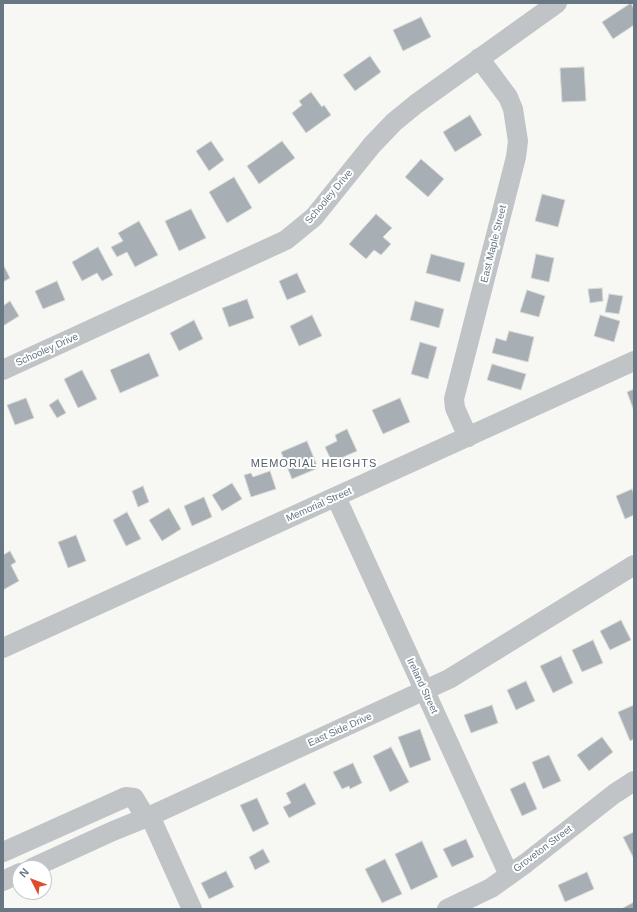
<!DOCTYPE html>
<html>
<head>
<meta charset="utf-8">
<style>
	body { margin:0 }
	#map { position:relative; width:637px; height:912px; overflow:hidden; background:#f7f7f4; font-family:Arial,sans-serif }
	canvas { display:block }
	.frame { position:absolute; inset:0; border:4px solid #677884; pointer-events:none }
	.north { position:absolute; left:12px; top:860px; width:40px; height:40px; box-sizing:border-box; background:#fff; border:1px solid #c2c9ce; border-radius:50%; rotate:312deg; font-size:11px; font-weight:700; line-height:16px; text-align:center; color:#677884 }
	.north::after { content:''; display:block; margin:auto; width:14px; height:18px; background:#dc4e2e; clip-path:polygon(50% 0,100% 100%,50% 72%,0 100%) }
</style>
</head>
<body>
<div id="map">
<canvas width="637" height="912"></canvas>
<div class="frame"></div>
<div class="north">N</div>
</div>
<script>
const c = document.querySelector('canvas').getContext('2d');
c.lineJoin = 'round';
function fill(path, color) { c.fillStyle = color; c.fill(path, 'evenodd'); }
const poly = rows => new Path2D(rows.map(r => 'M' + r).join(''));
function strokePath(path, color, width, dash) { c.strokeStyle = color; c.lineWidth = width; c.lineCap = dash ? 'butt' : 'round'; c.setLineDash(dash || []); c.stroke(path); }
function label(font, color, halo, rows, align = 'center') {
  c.font = font + ' Arial,sans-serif'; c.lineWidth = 4; c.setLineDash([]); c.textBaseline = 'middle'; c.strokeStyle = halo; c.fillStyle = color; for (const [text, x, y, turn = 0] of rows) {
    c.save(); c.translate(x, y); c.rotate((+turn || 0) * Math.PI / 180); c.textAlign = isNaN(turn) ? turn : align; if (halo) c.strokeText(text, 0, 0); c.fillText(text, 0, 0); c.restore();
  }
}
const building = poly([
	[631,3,634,9,634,25,613,39,602,22,631,3],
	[421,17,431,37,403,51,393,30,421,17],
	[370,56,381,72,355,91,343,75,370,56],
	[584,67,586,101,562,102,560,68,584,67],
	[311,92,322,107,324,105,331,115,306,133,292,113,302,105,299,101,311,92],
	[470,115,482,135,455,152,443,132,470,115],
	[211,141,224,160,209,171,196,151,211,141],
	[282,141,295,158,259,184,247,166,282,141],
	[421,159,444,179,428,197,405,177,421,159],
	[234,177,252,208,227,223,209,192,234,177],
	[542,194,565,200,558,227,535,221,542,194],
	[191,209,206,238,179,251,165,221,191,209],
	[376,214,392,228,383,237,391,244,381,255,374,250,366,259,349,244,376,214],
	[139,221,158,255,135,267,127,252,117,257,111,247,123,241,118,233,139,221],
	[98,247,113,275,102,281,97,273,82,281,72,262,98,247],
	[431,254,465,263,460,282,426,273,431,254],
	[536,254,554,258,549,282,531,278,536,254],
	[3,264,10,278,3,282,3,264],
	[297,273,306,292,287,300,279,281,297,273],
	[57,281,65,300,43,309,35,291,57,281],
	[602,288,603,301,590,303,588,289,602,288],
	[527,290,545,296,539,317,520,312,527,290],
	[609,294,623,296,619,314,605,312,609,294],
	[247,299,254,318,229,327,222,308,247,299],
	[10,301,19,316,3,326,3,306,10,301],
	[415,301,444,309,439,328,410,320,415,301],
	[312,315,322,336,299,346,290,326,312,315],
	[600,315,620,321,614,342,594,336,600,315],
	[194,320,203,339,179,351,170,333,194,320],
	[509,331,534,337,528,362,492,353,496,338,506,341,509,331],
	[420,342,437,347,428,379,411,374,420,342],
	[149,353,159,376,120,393,110,370,149,353],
	[492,364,526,374,521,390,487,380,492,364],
	[82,370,97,399,78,408,64,379,82,370],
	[634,389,634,411,627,392,634,389],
	[26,398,34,418,15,425,7,405,26,398],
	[400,398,410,422,383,434,372,410,400,398],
	[58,399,66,413,57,418,49,405,58,399],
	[347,429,357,451,332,462,325,447,337,441,335,435,347,429],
	[307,441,318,468,292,479,281,452,307,441],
	[270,471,276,489,251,497,244,475,251,473,253,477,270,471],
	[232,483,242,499,222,511,212,495,232,483],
	[143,486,149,502,138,507,132,491,143,486],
	[632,489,634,494,634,515,625,519,616,496,632,489],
	[204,497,212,517,192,526,184,506,204,497],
	[169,508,181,529,162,541,149,520,169,508],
	[127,512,141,539,126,546,113,520,127,512],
	[76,535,86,561,68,568,58,542,76,535],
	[10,551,16,562,11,565,19,581,3,590,3,555,10,551],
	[621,620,631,640,610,650,600,631,621,620],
	[593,640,603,663,582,672,572,650,593,640],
	[561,656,573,683,553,693,540,666,561,656],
	[526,681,535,701,516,710,507,690,526,681],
	[492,705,498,723,471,733,464,715,492,705],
	[634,705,634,739,630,741,618,712,634,705],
	[420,729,431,760,410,768,398,737,420,729],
	[602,737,613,752,589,771,577,755,602,737],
	[391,747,409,782,390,792,373,756,391,747],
	[549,755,561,781,543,789,532,762,549,755],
	[353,763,362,783,350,789,349,786,342,789,333,772,353,763],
	[525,782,537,809,522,816,510,789,525,782],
	[305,783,316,804,289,818,283,807,291,803,286,793,305,783],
	[257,798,269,824,253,832,240,805,257,798],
	[634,832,634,859,623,837,634,832],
	[466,839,474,857,452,867,443,849,466,839],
	[422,841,438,877,411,890,395,854,422,841],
	[263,849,270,862,255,870,249,857,263,849],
	[385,859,402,894,382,903,365,869,385,859],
	[226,871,234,887,209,899,201,883,226,871],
	[587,872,594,889,565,902,558,885,587,872],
	[634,902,634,909,624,909,623,908,634,902]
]);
fill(building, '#a7afb5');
strokePath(building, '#d8d8d6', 1);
strokePath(poly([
	[3,370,286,240,314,217,372,145,394,122,416,104,557,3],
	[468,437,455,408,454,399,516,157,518,141,513,109,508,97,479,58],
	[336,497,509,875],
	[3,648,634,361],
	[150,816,192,909],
	[3,852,126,797,134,798,146,818],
	[32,868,113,831,150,816,449,679,634,565],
	[3,881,20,873],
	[447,909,491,888,526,863,614,794,634,781]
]), '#c0c4c7', 20);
label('10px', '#677884', '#fff', [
	["Schooley Drive",329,197,-50],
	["East Maple Street",494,244,-76],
	["Schooley Drive",47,350,-24],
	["Memorial Street",319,505,-24],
	["Ireland Street",422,686,65],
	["East Side Drive",340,730,-24],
	["Groveton Street",543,849,-37]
]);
c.letterSpacing = '1px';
label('11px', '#556169', '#fff', [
	["MEMORIAL HEIGHTS",314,464]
]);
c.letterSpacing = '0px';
</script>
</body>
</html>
